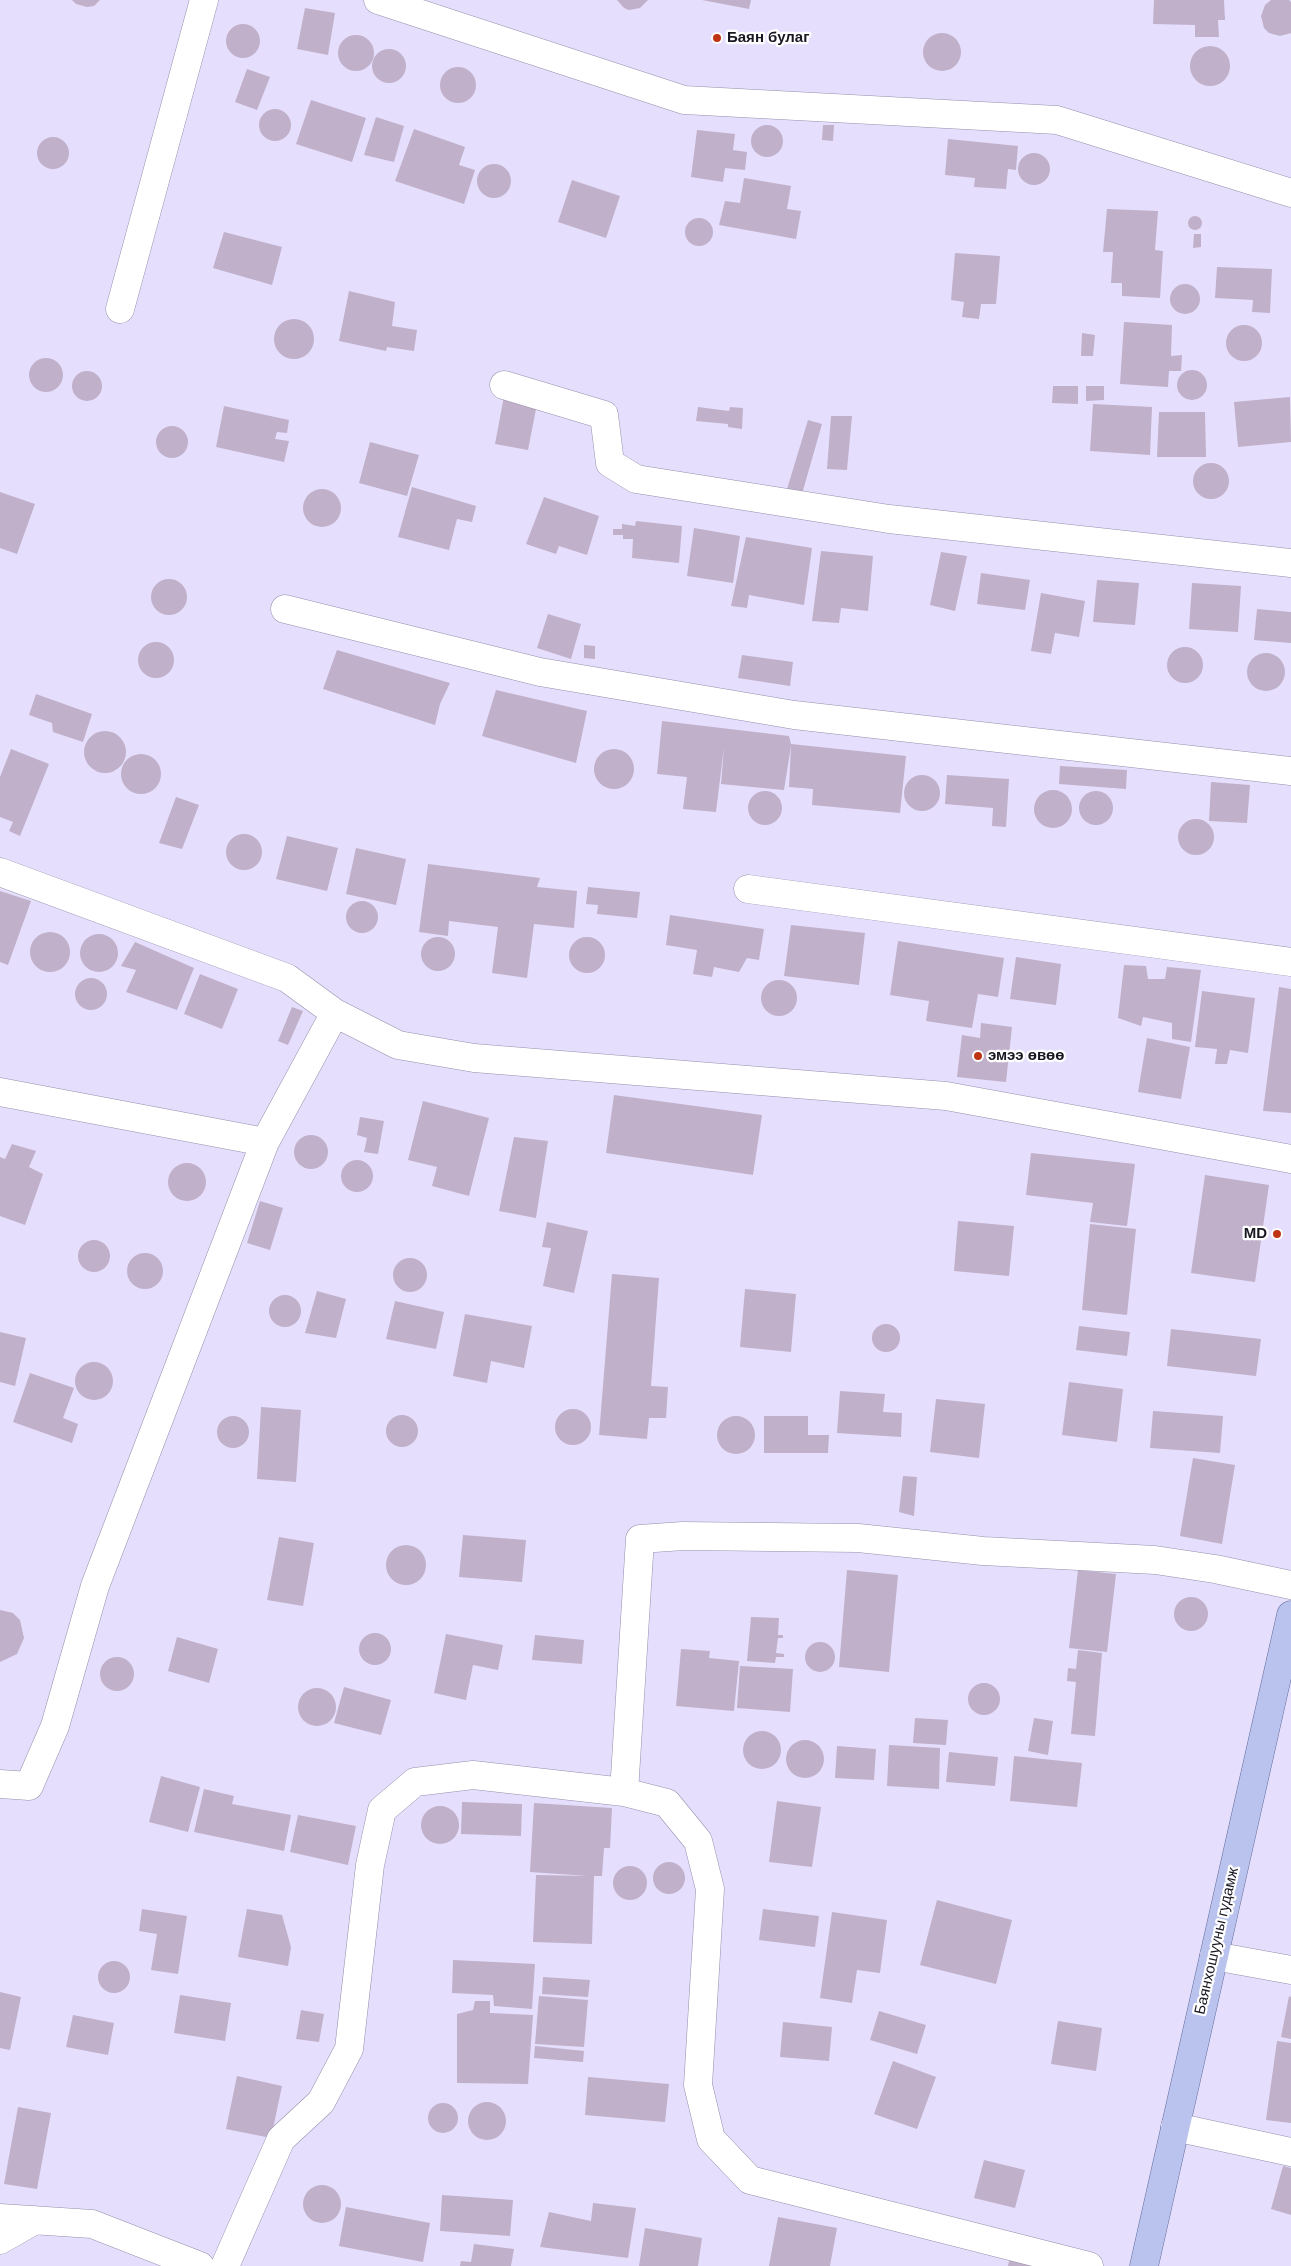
<!DOCTYPE html>
<html>
<head>
<meta charset="utf-8">
<style>
	body { margin:0 }
	canvas { display:block; background:#e5dffd }
</style>
</head>
<body>
<canvas width="1291" height="2266"></canvas>
<script>
const c = document.querySelector('canvas').getContext('2d');
c.lineJoin = 'round';
function fill(path, color) { c.fillStyle = color; c.fill(path, 'evenodd'); }
const poly = rows => new Path2D(rows.map(r => 'M' + r).join(''));
function strokePath(path, color, width, dash) { c.strokeStyle = color; c.lineWidth = width; c.lineCap = dash ? 'butt' : 'round'; c.setLineDash(dash || []); c.stroke(path); }
function label(font, color, halo, rows, align = 'center') {
  c.font = font + ' Arial,sans-serif'; c.lineWidth = 4.5; c.setLineDash([]); c.textBaseline = 'middle'; c.strokeStyle = halo; c.fillStyle = color; for (const [text, x, y, turn = 0] of rows) {
    c.save(); c.translate(x, y); c.rotate((+turn || 0) * Math.PI / 180); c.textAlign = isNaN(turn) ? turn : align; if (halo) c.strokeText(text, 0, 0); c.fillText(text, 0, 0); c.restore();
  }
}
fill(poly([
	[72,0,100,0,94,6,87,7,76,4],
	[617,0,648,0,640,8,629,10,624,8],
	[702,0,751,0,749,9],
	[1154,0,1224,0,1225,20,1218,20,1219,37,1195,37,1195,25,1153,24],
	[1289,0,1291,2,1291,33,1280,36,1269,33,1264,28,1261,16,1265,5,1271,0],
	[305,8,335,13,328,55,297,49],
	'226 41a17 17 0 1 1 34 0a17 17 0 1 1-34 0Z',
	'923 52a19 19 0 1 1 38 0a19 19 0 1 1-38 0Z',
	'338 53a18 18 0 1 1 36 0a18 18 0 1 1-36 0Z',
	'1190 66a20 20 0 1 1 40 0a20 20 0 1 1-40 0Z',
	'372 66a17 17 0 1 1 34 0a17 17 0 1 1-34 0Z',
	'440 85a18 18 0 1 1 36 0a18 18 0 1 1-36 0Z',
	[247,69,270,77,257,110,235,102],
	[311,100,366,118,352,162,296,144],
	'259 125a16 16 0 1 1 32 0a16 16 0 1 1-32 0Z',
	[376,117,404,126,394,162,364,155],
	[823,125,834,125,833,141,822,140],
	'751 141a16 16 0 1 1 32 0a16 16 0 1 1-32 0Z',
	[414,129,465,147,459,165,475,170,464,204,395,181],
	[697,130,735,134,733,150,747,152,745,170,725,168,723,182,691,177],
	'37 153a16 16 0 1 1 32 0a16 16 0 1 1-32 0Z',
	[948,139,1018,146,1016,170,1008,169,1006,189,974,187,975,178,945,175],
	'1018 169a16 16 0 1 1 32 0a16 16 0 1 1-32 0Z',
	'477 181a17 17 0 1 1 34 0a17 17 0 1 1-34 0Z',
	[744,178,791,186,787,209,801,211,796,239,719,225,725,201,740,203],
	[572,180,620,196,606,238,558,222],
	[1107,209,1158,211,1155,250,1163,251,1160,298,1122,296,1122,283,1111,283,1113,252,1103,252],
	'1188 223a7 7 0 1 1 14 0a7 7 0 1 1-14 0Z',
	'685 232a14 14 0 1 1 28 0a14 14 0 1 1-28 0Z',
	[224,232,282,247,272,285,213,268],
	[1194,234,1201,234,1201,247,1193,248],
	[955,253,1000,256,996,304,981,304,979,319,962,317,964,302,951,300],
	[1217,267,1272,269,1270,313,1252,312,1253,300,1215,298],
	'1170 299a15 15 0 1 1 30 0a15 15 0 1 1-30 0Z',
	[349,291,395,302,392,326,417,330,414,351,387,347,386,351,339,341],
	'274 339a20 20 0 1 1 40 0a20 20 0 1 1-40 0Z',
	[1124,322,1172,325,1171,356,1182,355,1181,371,1169,371,1168,387,1120,384],
	'1226 343a18 18 0 1 1 36 0a18 18 0 1 1-36 0Z',
	[1082,333,1095,335,1093,356,1081,356],
	'29 375a17 17 0 1 1 34 0a17 17 0 1 1-34 0Z',
	'1177 385a15 15 0 1 1 30 0a15 15 0 1 1-30 0Z',
	'72 386a15 15 0 1 1 30 0a15 15 0 1 1-30 0Z',
	[1053,386,1078,386,1078,404,1052,403],
	[1086,386,1104,386,1104,400,1086,401],
	[504,396,537,404,528,450,495,444],
	[1290,397,1291,442,1238,447,1234,402],
	[1093,404,1152,407,1150,455,1090,451],
	[224,406,289,420,287,433,277,432,275,439,289,441,284,462,216,447],
	[698,407,729,411,730,407,743,408,742,429,728,427,728,424,696,421],
	[1159,412,1205,412,1206,457,1157,457],
	[831,416,852,416,847,470,827,469],
	[808,420,822,424,802,494,787,489],
	'156 442a16 16 0 1 1 32 0a16 16 0 1 1-32 0Z',
	[370,442,419,455,407,496,359,483],
	'1193 481a18 18 0 1 1 36 0a18 18 0 1 1-36 0Z',
	[412,487,476,506,472,522,457,519,449,550,398,537],
	'303 508a19 19 0 1 1 38 0a19 19 0 1 1-38 0Z',
	[0,492,35,504,17,554,0,548],
	[544,497,599,516,587,555,559,546,556,554,526,544],
	[636,521,682,526,679,563,632,558,633,539,623,539,623,535,613,535,613,529,622,529,622,524,635,526],
	[694,528,740,536,733,583,687,576],
	[746,537,812,548,804,605,749,595,747,608,731,606],
	[821,551,873,556,868,611,841,608,839,623,812,621],
	[941,552,967,556,955,611,930,605],
	[981,573,1030,580,1025,610,977,604],
	'151 597a18 18 0 1 1 36 0a18 18 0 1 1-36 0Z',
	[1097,580,1139,583,1135,625,1093,622],
	[1192,583,1241,586,1238,632,1189,629],
	[1041,593,1085,601,1079,637,1055,633,1051,654,1031,651],
	[1257,609,1291,612,1291,643,1254,640],
	[548,614,581,624,571,659,537,648],
	'138 660a18 18 0 1 1 36 0a18 18 0 1 1-36 0Z',
	[584,645,595,646,595,659,584,658],
	'1167 665a18 18 0 1 1 36 0a18 18 0 1 1-36 0Z',
	[337,650,450,683,440,704,435,725,323,689],
	'1247 672a19 19 0 1 1 38 0a19 19 0 1 1-38 0Z',
	[742,655,793,662,790,686,738,678],
	[496,690,587,711,576,763,482,736],
	[36,694,92,714,83,742,53,732,52,723,29,715],
	[662,721,789,736,791,744,906,756,900,813,812,805,813,789,789,787,791,746,784,790,721,784,724,747,716,812,683,809,687,777,657,774],
	'84 752a21 21 0 1 1 42 0a21 21 0 1 1-42 0Z',
	[11,749,49,764,20,836,9,831,13,822,0,817,0,777],
	'594 769a20 20 0 1 1 40 0a20 20 0 1 1-40 0Z',
	'121 774a20 20 0 1 1 40 0a20 20 0 1 1-40 0Z',
	[1060,766,1127,770,1126,789,1059,784],
	'904 793a18 18 0 1 1 36 0a18 18 0 1 1-36 0Z',
	[947,775,1009,779,1006,827,992,826,993,808,945,804],
	[1211,782,1250,785,1247,823,1209,821],
	'1034 809a19 19 0 1 1 38 0a19 19 0 1 1-38 0Z',
	'748 808a17 17 0 1 1 34 0a17 17 0 1 1-34 0Z',
	'1079 808a17 17 0 1 1 34 0a17 17 0 1 1-34 0Z',
	[176,797,199,805,182,849,159,843],
	'1178 837a18 18 0 1 1 36 0a18 18 0 1 1-36 0Z',
	'226 852a18 18 0 1 1 36 0a18 18 0 1 1-36 0Z',
	[287,836,338,848,327,891,276,879],
	[356,848,406,859,396,905,346,894],
	[428,864,540,878,537,887,577,891,574,928,534,924,527,978,492,973,498,927,449,921,448,936,419,932],
	[588,887,640,892,637,918,597,914,598,905,586,904],
	[0,891,31,901,8,965,0,962],
	'346 917a16 16 0 1 1 32 0a16 16 0 1 1-32 0Z',
	[670,915,764,929,759,960,747,958,739,972,714,967,712,977,693,974,697,950,666,945],
	[791,925,865,933,859,985,784,976],
	'30 952a20 20 0 1 1 40 0a20 20 0 1 1-40 0Z',
	'80 953a19 19 0 1 1 38 0a19 19 0 1 1-38 0Z',
	'569 955a18 18 0 1 1 36 0a18 18 0 1 1-36 0Z',
	'421 954a17 17 0 1 1 34 0a17 17 0 1 1-34 0Z',
	[898,941,1004,958,998,997,978,994,972,1028,926,1021,929,1001,890,995],
	[135,942,194,968,177,1010,126,992,136,970,121,966],
	[1016,957,1061,964,1056,1005,1010,999],
	[1124,965,1146,966,1148,979,1165,979,1167,967,1201,970,1191,1042,1172,1039,1172,1023,1143,1017,1141,1026,1118,1018],
	[200,974,238,989,222,1029,184,1014],
	'75 994a16 16 0 1 1 32 0a16 16 0 1 1-32 0Z',
	'761 998a18 18 0 1 1 36 0a18 18 0 1 1-36 0Z',
	[1279,987,1291,989,1291,1113,1263,1111],
	[1202,991,1255,998,1248,1053,1230,1050,1227,1064,1215,1064,1217,1049,1195,1047],
	[292,1007,303,1011,288,1045,278,1041],
	[981,1023,1012,1027,1006,1082,957,1077,962,1035,980,1038],
	[1147,1038,1190,1047,1181,1099,1138,1092],
	[614,1095,762,1115,753,1175,606,1153],
	[423,1101,489,1118,469,1196,432,1186,437,1167,408,1160],
	[360,1117,384,1121,378,1154,364,1152,367,1138,357,1135],
	'294 1152a17 17 0 1 1 34 0a17 17 0 1 1-34 0Z',
	[514,1137,548,1141,536,1218,499,1211],
	[12,1144,36,1151,29,1167,43,1174,25,1225,0,1216,0,1157,5,1159],
	[1031,1153,1135,1164,1127,1226,1090,1222,1093,1203,1026,1195],
	'341 1176a16 16 0 1 1 32 0a16 16 0 1 1-32 0Z',
	'168 1182a19 19 0 1 1 38 0a19 19 0 1 1-38 0Z',
	[1205,1175,1269,1185,1255,1282,1191,1273],
	[260,1201,283,1208,270,1250,247,1243],
	[958,1221,1014,1226,1009,1276,954,1271],
	[547,1222,588,1231,574,1293,543,1286,551,1248,542,1247],
	[1090,1224,1136,1229,1127,1315,1082,1310],
	'78 1256a16 16 0 1 1 32 0a16 16 0 1 1-32 0Z',
	'127 1271a18 18 0 1 1 36 0a18 18 0 1 1-36 0Z',
	'393 1275a17 17 0 1 1 34 0a17 17 0 1 1-34 0Z',
	[612,1274,659,1278,651,1386,668,1387,666,1418,649,1418,647,1439,599,1435],
	[745,1289,796,1294,791,1352,740,1347],
	[317,1291,346,1299,336,1338,305,1333],
	'269 1311a16 16 0 1 1 32 0a16 16 0 1 1-32 0Z',
	[395,1301,444,1312,436,1349,386,1339],
	[465,1314,532,1326,524,1368,491,1361,487,1383,453,1376],
	'872 1338a14 14 0 1 1 28 0a14 14 0 1 1-28 0Z',
	[1079,1326,1130,1332,1127,1356,1076,1350],
	[1171,1329,1261,1339,1256,1376,1167,1366],
	[0,1332,26,1338,15,1386,0,1382],
	'75 1381a19 19 0 1 1 38 0a19 19 0 1 1-38 0Z',
	[30,1373,74,1388,63,1418,78,1424,72,1443,13,1422],
	[1069,1382,1123,1389,1117,1442,1062,1435],
	[840,1391,885,1394,883,1412,902,1413,901,1437,837,1433],
	[936,1399,985,1404,979,1458,930,1452],
	[261,1407,301,1410,296,1482,257,1479],
	'555 1427a18 18 0 1 1 36 0a18 18 0 1 1-36 0Z',
	[1153,1411,1223,1416,1220,1453,1150,1448],
	'386 1431a16 16 0 1 1 32 0a16 16 0 1 1-32 0Z',
	'717 1435a19 19 0 1 1 38 0a19 19 0 1 1-38 0Z',
	[764,1416,808,1416,808,1435,829,1435,828,1453,764,1453],
	'217 1432a16 16 0 1 1 32 0a16 16 0 1 1-32 0Z',
	[1193,1458,1235,1465,1222,1544,1180,1536],
	[903,1476,917,1477,914,1516,899,1512],
	[463,1535,526,1540,522,1582,459,1577],
	[279,1537,314,1543,303,1606,267,1600],
	'386 1565a20 20 0 1 1 40 0a20 20 0 1 1-40 0Z',
	[847,1570,898,1575,889,1672,839,1667],
	[1078,1570,1116,1574,1107,1652,1069,1648],
	'1174 1614a17 17 0 1 1 34 0a17 17 0 1 1-34 0Z',
	[0,1610,13,1613,20,1620,24,1638,17,1654,0,1662],
	[751,1617,779,1618,778,1635,783,1635,783,1638,778,1638,776,1653,784,1654,784,1657,776,1657,775,1663,747,1661],
	'359 1649a16 16 0 1 1 32 0a16 16 0 1 1-32 0Z',
	[446,1634,503,1645,498,1670,473,1665,466,1700,434,1693],
	[535,1635,584,1640,582,1664,532,1660],
	[177,1637,218,1649,209,1683,168,1671],
	'805 1657a15 15 0 1 1 30 0a15 15 0 1 1-30 0Z',
	[681,1649,710,1651,709,1658,739,1661,734,1711,676,1706],
	[1078,1650,1102,1653,1095,1736,1071,1734,1076,1682,1067,1681,1068,1668,1076,1669],
	'100 1674a17 17 0 1 1 34 0a17 17 0 1 1-34 0Z',
	[740,1666,793,1669,790,1712,737,1708],
	'968 1699a16 16 0 1 1 32 0a16 16 0 1 1-32 0Z',
	[344,1687,391,1700,381,1735,334,1723],
	'298 1707a19 19 0 1 1 38 0a19 19 0 1 1-38 0Z',
	[915,1718,948,1720,946,1745,913,1743],
	[1034,1718,1053,1721,1048,1755,1028,1751],
	'743 1750a19 19 0 1 1 38 0a19 19 0 1 1-38 0Z',
	'786 1759a19 19 0 1 1 38 0a19 19 0 1 1-38 0Z',
	[889,1745,940,1748,939,1789,887,1786],
	[837,1746,876,1749,874,1780,835,1778],
	[949,1752,998,1757,995,1786,946,1782],
	[1014,1756,1082,1763,1077,1807,1010,1801],
	[161,1776,200,1787,188,1832,149,1822],
	[204,1789,234,1796,232,1804,291,1815,284,1851,194,1832],
	[777,1801,821,1807,812,1867,769,1862],
	[462,1802,522,1804,521,1836,461,1834],
	[534,1803,612,1808,610,1848,604,1848,602,1876,594,1876,592,1944,533,1942,536,1875,588,1876,530,1872],
	'421 1825a19 19 0 1 1 38 0a19 19 0 1 1-38 0Z',
	[298,1815,356,1826,348,1865,290,1852],
	'653 1878a16 16 0 1 1 32 0a16 16 0 1 1-32 0Z',
	'613 1883a17 17 0 1 1 34 0a17 17 0 1 1-34 0Z',
	[937,1900,1012,1920,996,1984,920,1965],
	[142,1909,187,1916,178,1974,151,1970,157,1934,139,1931],
	[247,1909,282,1915,291,1947,288,1966,238,1957],
	[763,1909,819,1916,815,1947,759,1940],
	[832,1912,887,1920,880,1973,857,1970,852,2003,820,1998],
	[453,1960,535,1964,532,2009,494,2006,493,1995,452,1993],
	'98 1977a16 16 0 1 1 32 0a16 16 0 1 1-32 0Z',
	[543,1977,590,1980,588,1997,542,1994],
	[0,1992,21,1997,10,2050,0,2048],
	[180,1995,231,2003,225,2041,174,2033],
	[539,1996,588,2000,584,2047,535,2044],
	[1289,1996,1291,1997,1291,2039,1281,2037],
	[475,2001,490,2001,490,2013,533,2015,528,2084,457,2083,457,2014,473,2010],
	[301,2010,324,2014,319,2042,296,2039],
	[879,2011,926,2025,917,2054,870,2040],
	[73,2015,114,2023,108,2055,66,2047],
	[1058,2021,1102,2028,1096,2071,1051,2064],
	[783,2022,832,2027,829,2061,780,2057],
	[1277,2041,1291,2043,1291,2123,1266,2120],
	[535,2046,584,2051,583,2062,534,2058],
	[893,2061,936,2077,917,2129,874,2114],
	[237,2076,282,2086,271,2138,226,2129],
	[588,2077,669,2084,665,2122,585,2115],
	'468 2121a19 19 0 1 1 38 0a19 19 0 1 1-38 0Z',
	'428 2118a15 15 0 1 1 30 0a15 15 0 1 1-30 0Z',
	[18,2107,51,2113,37,2189,4,2184],
	[984,2160,1025,2170,1015,2208,974,2198],
	[1283,2166,1291,2168,1291,2215,1271,2209],
	'303 2204a19 19 0 1 1 38 0a19 19 0 1 1-38 0Z',
	[442,2195,513,2200,510,2236,440,2231],
	[593,2203,636,2208,628,2258,540,2247,549,2212,591,2221],
	[346,2207,430,2223,423,2262,339,2246],
	[778,2217,837,2228,830,2266,769,2266],
	[645,2228,702,2238,698,2266,639,2266],
	[474,2244,514,2249,511,2266,460,2266,461,2261,471,2262],
	[1010,2256,1048,2266,1008,2266]
]), '#c1b0ca');
const minor = poly([
	[378,0,684,100,1057,120,1291,193],
	[120,309,204,0],
	[504,385,604,415,610,463,636,479,889,519,1291,563],
	[285,609,540,672,794,715,1291,771],
	[0,872,287,978,335,1013,398,1045,474,1058,946,1096,1291,1159],
	[748,889,1291,962],
	[0,1092,265,1142],
	[0,1784,29,1786,55,1726,95,1586,265,1142,335,1013],
	[624,1792,640,1539,683,1536,858,1538,983,1551,1155,1560,1215,1569,1291,1585],
	[1214,1956,1291,1970],
	[1175,2127,1291,2152],
	[0,2218,92,2224,200,2266],
	[0,2240,35,2220],
	[225,2266,281,2139,321,2102,349,2049,370,1865,382,1810,415,1782,473,1775,624,1792,667,1803,698,1841,710,1889,698,2085,711,2139,750,2180,1089,2266]
]);
const major = poly([
	[1144,2266,1291,1615]
]);
strokePath(minor, '#948faa', 29);
strokePath(major, '#646d9e', 29);
strokePath(minor, '#fff', 28);
strokePath(major, '#bac3ed', 28);
for (const [x, y, r, color] of [
	[717,38,5,"#bf3513"],
	[978,1056,5,"#bf3513"],
	[1277,1234,5,"#bf3513"]
]) { const dot = new Path2D(); dot.arc(x, y, r, 0, 2 * Math.PI); c.fillStyle = color; c.fill(dot); strokePath(dot, '#fff', 2); }
label('bold 15px', '#191721', '#fff', [
	["Баян булаг",727,38],
	["эмээ өвөө",988,1056],
	["MD",1267,1234,"right"]
], 'left');
label('15px', '#191721', '#fff', [
	["Баянхошууны гудамж",1217,1941,-77]
]);
</script>
</body>
</html>
